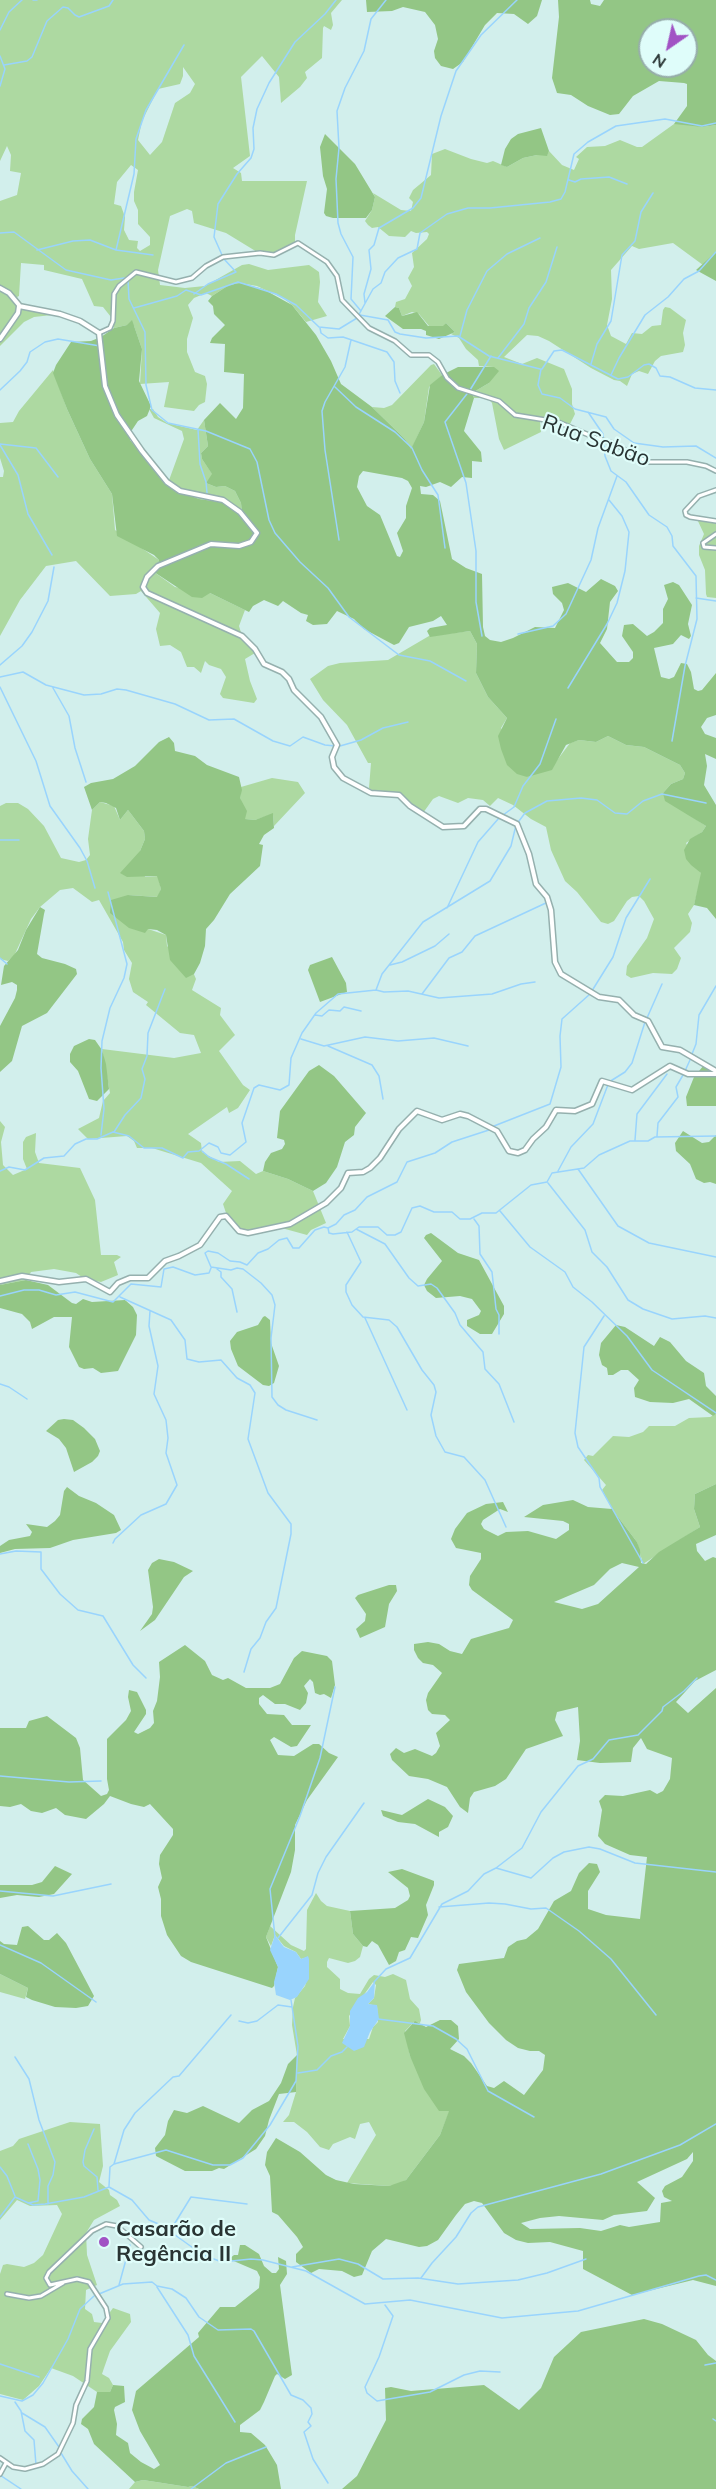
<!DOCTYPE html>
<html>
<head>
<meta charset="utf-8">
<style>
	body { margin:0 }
	#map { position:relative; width:716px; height:2489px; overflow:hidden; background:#d2efec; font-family:Mulish,sans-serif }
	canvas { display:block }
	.north { position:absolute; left:638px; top:18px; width:60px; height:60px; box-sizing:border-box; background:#dffdfa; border:2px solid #96adaa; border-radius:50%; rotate:214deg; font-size:16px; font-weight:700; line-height:24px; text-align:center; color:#293433 }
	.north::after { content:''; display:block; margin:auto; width:21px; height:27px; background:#a153c4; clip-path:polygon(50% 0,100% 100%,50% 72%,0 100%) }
</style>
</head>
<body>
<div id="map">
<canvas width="716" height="2489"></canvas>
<div class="north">N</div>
</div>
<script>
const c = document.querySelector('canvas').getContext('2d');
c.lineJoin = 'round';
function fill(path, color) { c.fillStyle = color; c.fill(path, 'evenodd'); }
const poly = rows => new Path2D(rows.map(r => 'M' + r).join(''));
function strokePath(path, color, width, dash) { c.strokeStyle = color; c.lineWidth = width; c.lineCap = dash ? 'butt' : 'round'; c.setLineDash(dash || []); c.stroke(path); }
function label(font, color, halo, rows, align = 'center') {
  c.font = font + ' Mulish,sans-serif'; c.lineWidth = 4.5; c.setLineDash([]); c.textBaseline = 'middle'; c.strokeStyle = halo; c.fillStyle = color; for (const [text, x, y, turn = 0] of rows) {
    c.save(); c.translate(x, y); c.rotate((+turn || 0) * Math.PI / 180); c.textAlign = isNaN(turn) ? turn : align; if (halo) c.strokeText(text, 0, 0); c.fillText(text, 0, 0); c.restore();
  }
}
fill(poly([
	[0,0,342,0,331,13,333,25,331,30,324,26,323,28,322,58,305,72,307,78,300,87,281,103,279,77,262,56,241,77,250,156,233,168,241,173,242,181,307,181,295,235,295,244,279,255,272,257,262,255,226,233,194,223,192,211,187,209,170,216,158,270,160,285,185,288,205,286,242,265,249,264,268,270,309,265,319,272,320,282,318,302,327,316,306,322,292,305,283,298,257,286,240,283,229,285,212,296,206,293,194,298,188,305,193,318,187,339,187,352,195,372,205,376,207,384,205,402,199,405,194,411,164,407,169,382,140,384,142,349,134,326,127,325,114,328,111,317,103,307,94,306,82,279,44,270,44,265,21,263,19,296,17,297,21,303,52,315,34,317,24,322,0,346,0,201,17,195,21,173,10,171,11,155,7,146,0,161],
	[183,67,195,84,190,93,175,103,162,142,150,155,138,140,142,121,158,89,180,84,183,76],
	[131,165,138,170,134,192,134,201,138,210,138,224,150,237,150,245,140,251,137,248,138,241,129,240,124,230,125,217,121,206,114,204,117,182],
	[683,123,703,127,716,125,716,252,703,265,673,243,639,249,632,246,611,270,612,299,607,325,611,336,626,344,632,333,642,334,652,326,661,325,663,310,665,307,670,308,686,320,683,333,685,345,683,352,661,356,655,361,648,374,639,371,632,374,627,386,620,381,614,380,591,368,549,341,538,336,527,335,504,357,522,364,537,358,564,369,572,389,572,404,575,414,569,426,540,422,541,432,504,450,499,439,492,403,488,398,474,398,472,393,489,383,493,367,479,366,478,360,466,349,459,338,451,334,455,332,446,323,444,326,429,326,419,314,412,312,402,316,399,308,395,307,396,302,405,299,412,286,408,278,414,267,412,253,427,239,429,234,427,232,416,233,411,231,405,237,389,236,378,227,372,228,368,225,365,221,372,210,375,197,373,193,401,210,411,211,413,202,409,198,413,190,431,175,432,154,445,149,471,159,487,163,493,161,507,167,523,158,537,155,547,155,549,151,562,165,574,170,579,159,576,157,587,147,605,146,620,140,637,147,642,147,674,124],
	[434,364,442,375,429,387,424,422,411,450,405,439,372,407,384,408,392,405,431,365],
	[53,370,67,409,90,459,112,494,115,530,159,560,154,572,175,587,210,593,245,610,239,626,243,639,255,653,245,659,250,681,257,699,254,703,223,698,220,694,226,677,221,669,209,665,205,661,201,673,194,667,187,667,181,652,170,645,160,646,156,629,160,613,141,591,136,594,110,596,76,561,46,566,20,600,0,636,0,477,3,477,4,471,0,458,0,423,13,422,19,411],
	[149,409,153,409,158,417,167,423,197,430,204,420,208,446,201,453,202,459,213,475,206,483,216,487,225,486,235,491,241,503,242,514,227,503,199,499,171,488,168,483,184,439,182,431,154,418],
	[697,519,716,522,716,598,707,597,706,594,705,570,699,555,699,546,704,534],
	[470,631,477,644,476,673,488,697,507,718,501,728,527,777,555,763,570,743,579,740,596,742,608,736,626,745,644,747,680,765,685,773,683,779,671,784,663,793,673,804,706,826,702,832,686,843,701,873,701,878,694,905,688,914,692,923,690,932,674,948,681,958,677,969,672,974,653,973,631,978,626,975,627,966,647,938,654,919,644,901,639,896,632,897,627,901,614,921,608,924,601,922,577,892,565,881,551,850,546,827,531,819,513,805,498,798,490,806,483,800,468,798,458,803,439,796,433,799,423,813,401,796,373,791,369,788,371,763,368,763,347,725,323,700,310,679,328,666,340,663,388,660,429,636],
	[272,778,298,782,305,793,274,826,273,814,255,820,244,819,240,798,241,787],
	[100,802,114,806,120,820,128,810,144,831,145,839,140,851,145,877,158,876,161,889,158,897,128,895,148,929,166,935,167,946,193,972,196,979,192,990,221,1008,220,1015,235,1035,219,1051,243,1085,250,1090,238,1108,229,1113,227,1107,188,1134,201,1143,202,1152,219,1162,240,1161,256,1174,263,1171,288,1179,313,1191,326,1223,311,1230,307,1235,278,1227,250,1234,236,1226,226,1213,223,1204,232,1191,201,1163,152,1148,137,1148,134,1141,127,1136,88,1139,78,1129,99,1118,103,1101,110,1093,102,1049,174,1058,201,1053,194,1035,180,1033,146,1005,148,1002,133,992,129,979,132,963,124,950,123,942,99,900,92,902,73,888,60,890,40,907,31,919,14,956,8,961,0,959,0,806,6,803,18,803,28,809,44,826,61,858,79,862,86,860,90,855,88,839,91,817,92,810],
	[0,1121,5,1127,1,1142,3,1165,13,1175,27,1169,23,1159,23,1142,26,1137,36,1133,35,1152,39,1163,80,1168,95,1200,101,1255,117,1255,121,1257,114,1262,118,1275,101,1282,85,1279,76,1273,54,1269,31,1272,26,1280,0,1285],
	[716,1414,716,1484,695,1494,694,1509,700,1527,643,1564,637,1542,612,1509,602,1490,606,1485,584,1460,588,1455,593,1456,613,1436,629,1437,643,1432,649,1426,675,1426,689,1418,710,1417],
	[316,1893,321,1901,327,1906,350,1911,353,1934,363,1946,360,1957,355,1961,348,1963,329,1958,327,1962,327,1967,340,1979,340,1989,348,1993,360,1994,369,1979,374,1975,385,1977,393,1974,406,1980,410,1999,419,2009,421,2020,420,2023,414,2022,405,2031,410,2056,450,2110,440,2135,406,2180,399,2184,389,2186,347,2183,376,2135,369,2122,360,2124,355,2139,350,2137,333,2144,329,2150,320,2147,307,2132,294,2122,283,2122,289,2115,296,2092,297,2055,292,2025,293,2007,295,1998,305,1986,309,1972,308,1961,308,1957,301,1959,296,1952,284,1946,275,1935,271,1946,266,1937,270,1926,291,1945,304,1951,306,1949,307,1910],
	[373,1982,376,1985,374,1998,368,2004,377,2006,378,2022,373,2027,369,2039,343,2039,350,2026,349,2016],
	[0,1974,28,1988,25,1999,0,1992],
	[70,2122,100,2124,103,2166,99,2182,109,2190,110,2195,117,2200,120,2206,94,2220,86,2233,87,2255,97,2285,86,2290,85,2309,92,2314,94,2322,102,2323,113,2308,130,2314,131,2322,110,2351,104,2368,102,2374,109,2378,113,2385,110,2392,97,2392,73,2376,51,2368,39,2386,23,2400,0,2394,0,2274,3,2265,7,2264,24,2267,34,2263,43,2255,62,2214,57,2205,30,2206,17,2200,0,2220,0,2151,13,2146,19,2139],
	[143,2480,188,2487,192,2486,199,2489,129,2489,135,2482]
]), '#add9a1');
fill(poly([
	[366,0,542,0,537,16,528,24,514,14,497,13,485,25,463,62,453,69,441,66,435,58,434,51,438,39,435,25,425,12,403,7,392,11,367,12],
	[558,0,590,0,591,4,600,6,604,0,716,0,716,125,703,127,674,124,687,106,687,84,684,83,659,81,633,96,619,114,610,115,588,106,571,95,557,93,552,78,559,17],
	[650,30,686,30,686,66,650,66],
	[541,128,549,151,547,156,537,155,523,158,507,167,501,165,505,149,511,139,518,134],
	[325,134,355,164,375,197,372,210,366,218,333,218,326,216,324,213,327,189,323,176,320,147],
	[716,252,716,281,696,270],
	[240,283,263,289,292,305,316,335,331,361,341,384,372,407,405,439,411,449,424,422,430,385,442,375,458,367,494,367,499,371,489,383,472,393,474,398,464,431,481,452,482,462,472,461,472,478,462,477,451,487,440,482,426,487,420,486,421,494,433,495,440,501,452,559,466,568,482,574,483,627,485,636,490,640,501,642,513,638,535,627,555,628,564,610,562,603,553,594,552,587,568,583,586,592,601,579,615,586,618,591,610,602,607,629,600,643,617,662,629,662,633,658,633,652,622,636,624,625,633,624,647,636,654,632,663,623,663,609,668,599,664,585,673,582,679,585,692,605,688,624,691,636,689,639,681,635,673,644,654,648,661,677,669,679,674,677,681,663,687,664,691,672,694,689,698,691,702,690,716,673,716,715,707,718,701,727,705,734,716,738,716,759,705,754,707,766,704,785,716,805,716,919,707,908,694,905,701,873,691,865,686,859,684,850,690,839,702,832,706,826,665,801,663,793,671,784,683,779,685,773,680,765,644,747,626,745,608,736,596,742,579,740,566,745,552,770,527,777,517,774,507,765,501,749,498,736,507,718,488,697,476,673,477,644,470,631,430,637,427,631,430,628,447,625,441,616,433,621,409,627,399,643,394,645,364,629,354,619,337,611,327,624,313,625,306,621,308,615,301,613,283,601,278,606,264,600,253,606,249,612,210,593,202,598,192,597,154,572,159,560,154,555,117,536,112,494,90,459,67,409,53,373,56,365,71,342,91,341,101,337,114,328,127,325,132,320,142,349,139,381,151,406,147,416,138,421,132,430,130,440,171,488,199,499,227,503,242,513,241,503,235,491,225,486,216,487,206,483,212,474,202,459,201,453,208,446,204,420,220,403,236,419,243,408,244,374,224,372,225,344,210,343,212,338,225,325,214,314,213,306,208,301,212,296,229,285],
	[363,471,402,478,408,481,412,488,406,506,406,518,397,533,403,551,400,557,397,556,380,515,367,506,357,487,359,476],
	[395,307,399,308,402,316,417,312,428,326,443,326,446,323,455,332,439,339,426,335,426,331,421,329,403,329,385,316],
	[169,737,174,743,175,751,195,756,207,765,239,777,242,790,240,798,247,811,245,819,255,820,273,813,274,828,264,835,259,844,263,845,260,866,230,894,214,920,206,929,205,946,200,963,194,974,186,978,170,960,166,935,157,930,148,929,145,933,129,928,110,913,111,900,128,895,157,897,161,889,157,876,127,877,120,873,140,851,145,839,144,831,128,810,120,820,116,808,106,803,100,802,92,810,84,787,91,783,113,779,135,766,159,742],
	[40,907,45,910,44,914,37,954,42,958,65,964,76,969,77,974,47,1013,22,1026,12,1061,0,1072,0,1026,15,998,17,990,17,985,12,982,1,985,4,966,18,950,26,930],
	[332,957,346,983,347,992,320,1002,308,970,310,965],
	[89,1039,95,1040,102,1050,106,1064,109,1089,97,1101,89,1099,78,1071,70,1062,70,1054,74,1046],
	[319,1065,334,1076,366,1113,355,1127,354,1135,345,1142,337,1167,326,1183,313,1191,288,1179,263,1171,265,1162,271,1153,282,1149,285,1144,284,1140,277,1138,280,1111,309,1071],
	[704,1065,716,1071,716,1106,687,1106,686,1097,694,1077],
	[683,1131,702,1143,709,1142,716,1135,716,1184,710,1182,704,1183,696,1179,690,1164,676,1151,675,1143],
	[431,1233,458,1253,479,1260,504,1306,504,1314,492,1334,480,1334,467,1326,467,1320,479,1315,481,1311,472,1299,460,1296,436,1298,427,1291,424,1285,427,1279,442,1261,424,1238,426,1235],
	[26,1280,48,1285,72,1303,76,1304,83,1299,92,1302,125,1300,133,1307,137,1315,136,1335,118,1371,101,1373,93,1368,84,1369,79,1367,69,1347,72,1317,54,1317,32,1329,30,1322,22,1314,0,1308,0,1285],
	[265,1316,270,1320,271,1343,279,1366,274,1383,269,1386,263,1385,238,1366,231,1349,230,1341,237,1332,258,1325,263,1317],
	[616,1325,625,1327,654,1346,660,1337,670,1342,686,1361,704,1373,706,1386,716,1396,716,1414,713,1416,689,1399,673,1403,650,1402,635,1397,634,1388,639,1380,628,1370,621,1370,613,1375,608,1375,607,1368,602,1365,599,1355,601,1343],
	[64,1419,73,1420,84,1428,95,1439,100,1451,98,1456,92,1462,74,1472,66,1448,59,1439,46,1431,58,1420],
	[716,1484,716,1535,696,1544,697,1551,705,1561,713,1557,716,1558,716,1670,695,1681,676,1702,688,1713,716,1688,716,2286,693,2280,632,2295,583,2269,583,2251,550,2242,528,2243,516,2240,504,2233,482,2203,474,2201,465,2204,456,2215,438,2240,427,2246,419,2247,386,2239,372,2251,362,2275,354,2277,342,2271,319,2269,311,2273,296,2262,296,2254,303,2247,297,2237,278,2215,272,2212,270,2176,265,2165,267,2152,276,2138,300,2152,326,2175,336,2180,354,2184,389,2186,406,2180,440,2135,449,2111,439,2111,424,2089,410,2056,404,2033,415,2021,426,2027,440,2020,451,2020,458,2026,459,2039,450,2049,464,2056,471,2063,487,2086,494,2088,504,2081,524,2095,543,2070,545,2055,539,2051,530,2051,518,2048,506,2040,489,2023,466,1992,457,1970,459,1964,504,1958,508,1947,517,1941,526,1939,538,1929,554,1901,571,1891,579,1873,589,1863,597,1864,600,1872,588,1891,588,1909,606,1915,640,1919,647,1857,630,1855,605,1844,598,1836,602,1810,599,1801,605,1795,623,1796,650,1790,657,1794,663,1791,670,1779,672,1758,647,1749,641,1738,633,1748,631,1762,600,1763,577,1760,580,1741,578,1707,557,1712,555,1720,563,1736,526,1749,506,1779,495,1786,474,1792,470,1798,468,1813,460,1807,447,1787,428,1779,409,1776,392,1760,390,1754,396,1748,404,1753,415,1749,432,1756,436,1753,440,1746,436,1733,450,1720,445,1715,432,1714,428,1710,426,1700,428,1693,442,1673,433,1665,423,1663,418,1658,414,1650,414,1644,428,1642,439,1644,450,1651,462,1654,471,1639,509,1628,513,1620,472,1590,469,1585,470,1576,481,1559,481,1553,456,1548,451,1539,455,1529,467,1513,486,1504,503,1502,508,1512,500,1509,483,1520,481,1524,484,1529,498,1536,506,1532,528,1531,556,1539,569,1530,569,1524,563,1521,524,1517,543,1505,573,1500,588,1507,612,1509,637,1542,640,1550,641,1563,646,1564,659,1552,700,1527,694,1509,695,1494],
	[622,1563,639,1567,598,1604,582,1609,554,1602,594,1585,610,1569],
	[693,2152,693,2161,682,2177,665,2186,662,2191,664,2197,672,2201,661,2203,660,2222,629,2227,620,2225,601,2231,580,2228,530,2229,521,2223,540,2218,559,2216,603,2220,614,2215,647,2211,655,2198,637,2182,687,2159],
	[67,1487,79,1496,96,1503,114,1515,121,1530,116,1533,73,1540,50,1548,15,1549,0,1553,0,1546,9,1540,30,1536,32,1532,26,1524,47,1527,55,1521,60,1515,64,1491],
	[159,1559,174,1562,193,1571,184,1577,155,1620,140,1631,152,1614,153,1607,148,1570,152,1563],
	[389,1585,396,1585,397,1591,389,1604,385,1627,360,1638,356,1629,365,1621,366,1614,355,1598,358,1595],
	[185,1645,205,1661,212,1675,223,1680,228,1678,246,1688,270,1688,280,1684,294,1658,302,1651,327,1656,332,1661,335,1685,331,1698,324,1694,320,1695,315,1693,313,1682,310,1679,304,1686,308,1693,306,1703,300,1710,285,1704,275,1704,263,1695,259,1698,259,1704,267,1714,284,1715,292,1725,311,1725,297,1746,291,1747,274,1737,270,1740,278,1755,294,1756,313,1744,319,1744,329,1753,338,1757,307,1800,295,1825,295,1850,291,1872,266,1937,278,1967,274,1986,272,1988,191,1962,181,1956,167,1935,161,1916,161,1899,158,1887,162,1878,159,1864,160,1855,173,1835,173,1829,150,1804,144,1807,131,1804,110,1796,104,1804,86,1819,65,1815,56,1808,42,1813,31,1811,21,1804,10,1807,0,1806,0,1728,26,1728,29,1721,47,1716,76,1738,80,1748,83,1780,101,1796,107,1794,109,1790,107,1779,107,1739,126,1720,131,1711,128,1697,129,1690,137,1692,146,1710,146,1714,134,1732,138,1734,150,1728,154,1723,153,1711,157,1701,160,1677,159,1662],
	[428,1799,445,1807,453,1816,448,1827,439,1832,439,1837,415,1824,398,1822,383,1816,381,1810,402,1815],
	[55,1866,72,1874,54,1894,39,1897,17,1895,0,1898,0,1885,32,1885,42,1882],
	[402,1869,429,1879,434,1881,434,1885,426,1905,428,1915,418,1938,411,1937,405,1950,399,1952,396,1961,389,1965,378,1945,372,1941,367,1947,363,1946,353,1934,350,1911,395,1908,408,1900,410,1896,408,1888,388,1872],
	[28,1926,44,1940,49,1940,57,1933,66,1943,94,1996,88,2006,76,2008,55,2007,32,2000,26,1997,28,1988,0,1974,0,1941,4,1944,17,1945,22,1927],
	[297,2055,296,2092,279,2094,269,2120,265,2136,256,2149,224,2169,219,2168,212,2171,185,2171,156,2156,155,2148,165,2135,168,2121,174,2110,187,2113,203,2106,239,2123,252,2110,269,2101,281,2083,288,2064],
	[240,2245,245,2245,259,2254,264,2266,272,2273,276,2273,279,2269,278,2257,286,2261,287,2274,280,2285,292,2375,285,2379,277,2374,275,2376,264,2402,260,2410,240,2425,240,2432,251,2433,265,2445,277,2465,281,2489,199,2489,192,2486,188,2487,143,2480,135,2482,94,2444,88,2429,81,2424,82,2419,94,2407,97,2392,110,2392,113,2385,124,2386,125,2402,115,2407,114,2410,117,2424,116,2435,128,2443,130,2453,141,2462,154,2469,160,2465,140,2431,132,2410,136,2391,199,2337,198,2333,220,2307,235,2307,259,2288,260,2277,257,2271,229,2259,234,2255,238,2255],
	[644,2319,662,2324,696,2340,708,2355,716,2361,716,2489,342,2489,357,2476,386,2420,385,2388,391,2387,411,2391,484,2385,519,2410,541,2388,554,2357,581,2332]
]), '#93c685');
fill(poly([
	[275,1935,284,1947,296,1952,301,1959,308,1956,309,1959,309,1979,297,1997,290,2000,276,1995,274,1982,278,1967,270,1950],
	[375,1981,374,1998,368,2004,377,2005,379,2019,370,2032,364,2047,354,2051,342,2043,350,2026,350,2011,358,1998,367,1992]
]), '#99d4fd');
strokePath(poly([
	[33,0,37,0],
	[0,30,9,12,22,0],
	[0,56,5,69,0,86],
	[4,65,27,61,32,57,47,21,63,7,68,8,75,15,79,17,109,6,113,0],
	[569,180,575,182,581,179,609,177,627,184],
	[0,233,14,232,66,270,111,280,124,278,128,280,129,299,145,332,146,385,152,410,168,423,206,431,250,449,257,462,269,520,275,533,300,562,328,588,349,617,399,655,430,661,466,681],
	[37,250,73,241,90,240,116,250,153,255],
	[116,250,134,174,136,139,146,110,184,45],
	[222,255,214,237,218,204,237,174,251,158,254,149,253,128,257,109,269,83,295,42,325,14,336,0],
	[194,294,208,284,236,272,224,259],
	[365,303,364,294,371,269,369,250,374,245,379,228,413,208,421,198,441,116,456,71,481,35,517,0],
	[134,308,177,296,186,290,201,295,238,282,276,294,296,305,319,327,339,329,357,318,373,289,381,283,385,272,398,258,417,249,420,233,447,214,468,208,490,208,550,202,561,199,565,192,574,154,588,142,616,126,665,119,702,126,716,123],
	[361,311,351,299,353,257,341,234,338,223,336,179,339,148,337,111,345,88,364,51,371,19,386,0],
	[360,315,388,320,395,332,400,334,426,338,458,336,489,356,540,369],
	[320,328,321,333,328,338,343,337,387,352,394,362,395,381,400,393],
	[460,336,467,310,487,271,507,254,540,238],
	[498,358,524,324,529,308,546,282,557,247],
	[591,364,597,344,611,321,622,255,635,241,641,212,653,193],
	[541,369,538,385,542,394,560,398,575,409,606,417,614,429,634,443,663,447,696,446,716,458],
	[542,369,554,351,562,350,618,379,628,377,644,365,649,364,656,368,660,376,670,377,695,388,716,390],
	[611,375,619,358,645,315,668,297,684,279,699,271,716,252],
	[335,387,356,407,395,432,412,448,422,470,438,495,445,548],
	[0,390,20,371,27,362,30,352,45,342,58,339,100,346],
	[588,412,603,434,605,456,611,471,626,482,649,515,667,527,672,536,673,546,696,576,697,619,685,666,672,741],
	[198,429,200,464,206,482,207,493],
	[0,444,36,448,58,477],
	[0,445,18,475,28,514,52,555],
	[339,540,325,450,322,411,325,402,345,367,351,340],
	[696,598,716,601],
	[518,634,553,626,566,614,591,560,598,528,617,476],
	[482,636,476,602,476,551,466,483,445,422,470,390,491,356],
	[0,665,22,646,32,632,48,601,54,567],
	[0,677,23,672,46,685,84,695,101,694,117,689,126,690,175,704,209,720,234,719,273,741,290,746,303,737,325,745,335,746],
	[0,687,36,761,50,806,80,848,87,861,95,888],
	[53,688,69,716,75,748,86,782],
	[568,688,607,624,617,603,625,571,629,532,622,516,609,500],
	[340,746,361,740,383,728,408,722],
	[0,840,19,840],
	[447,908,478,842,499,818,514,807,523,786,540,764,556,719],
	[0,958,7,964],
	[390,965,402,962,435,946,449,934],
	[376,990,382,974,423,922,490,881,511,846,516,825,525,813,547,801,581,798,597,800,615,813,627,814,643,801,662,794,706,803],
	[422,994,449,958,462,952,475,936,548,902],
	[315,1015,322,1016,329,1010,340,1011,344,1007,361,1011],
	[647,1018,662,984],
	[301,1039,324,1046,365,1037,398,1041,434,1038,468,1046],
	[328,1046,372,1065,379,1076,383,1099],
	[692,1054,696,1044,699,1015,716,986],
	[685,1071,690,1060],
	[494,1126,550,1104,561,1067,560,1036,562,1019,590,994,613,957,626,918,650,879],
	[114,1132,125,1115,141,1098,145,1079,142,1069,147,1056,148,1033,165,989],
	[101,1135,104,1109,101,1068,102,1041,110,1008,124,978,127,964,108,892],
	[657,1136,658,1123,678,1097,676,1087,683,1075],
	[635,1140,637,1114,667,1074],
	[202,1151,209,1157,226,1164,249,1179],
	[578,1169,618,1226,649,1243,716,1257],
	[0,1171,9,1167,25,1170,44,1158,64,1156,75,1144,86,1139,97,1139,113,1132,129,1136,144,1148,162,1148,183,1158,188,1152,199,1151,209,1143,218,1147,221,1153,230,1155,246,1142,242,1123,254,1088,259,1085,280,1090,289,1085,291,1058,302,1033,316,1013,338,994,376,990,384,992,408,991,439,998,492,994,521,984,535,982],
	[558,1171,571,1147,593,1124,609,1082,625,1072,632,1063,645,1022],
	[547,1182,552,1173,584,1168,599,1155,630,1141,648,1141,655,1137,716,1136],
	[548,1183,585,1230,592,1252,607,1267,628,1300,643,1309,672,1319,705,1316,716,1318],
	[500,1211,530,1247,565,1272,573,1287,592,1302,627,1336,652,1370,716,1413],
	[474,1219,479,1226,480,1254,492,1272,496,1309,499,1315,499,1334],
	[328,1228,329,1233,333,1234,352,1232,359,1227,378,1227,387,1235,395,1235,401,1232,412,1208,420,1206,434,1212,452,1212,460,1219,470,1219,482,1213,496,1213,531,1185,547,1182],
	[356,1229,385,1244,409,1278,418,1286,431,1284,437,1288,455,1313,460,1325,483,1352,485,1369,499,1384,514,1422],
	[347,1232,361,1262,346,1285,346,1292,352,1305,363,1317,389,1320,397,1327,422,1370,434,1385,436,1392,431,1415,436,1436,445,1452,464,1457,485,1480,506,1527],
	[217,1269,221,1272,221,1277,232,1289,237,1312],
	[0,1296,24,1290,39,1290,56,1295,75,1292,113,1302,131,1284,161,1287,164,1269,173,1267,195,1275,209,1273,211,1268],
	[120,1297,171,1320,185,1340,187,1359,199,1362,221,1360,237,1378,250,1385,255,1393,248,1439,268,1493,291,1524,291,1534,276,1608,266,1622,260,1638,251,1649,244,1672],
	[604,1316,584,1347,575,1433,578,1447,599,1478,600,1487,643,1563],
	[365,1318,407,1410],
	[0,1384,9,1387,27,1399],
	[317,1420,286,1410,278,1405,272,1397,271,1338,275,1305,272,1295,261,1283,243,1269,237,1268,231,1270,211,1267,205,1253,208,1251,218,1253,230,1261,240,1262,247,1265,258,1253,268,1249,279,1240,287,1238,293,1248,299,1248,315,1230,324,1227,328,1228,336,1224,344,1215,355,1210,367,1197,397,1182,407,1162,435,1153,452,1142,489,1130],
	[113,1543,115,1539,141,1515,166,1504,177,1485,166,1453,168,1438,166,1420,154,1394,158,1366,149,1326,150,1311],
	[0,1554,16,1551,41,1552,41,1569,60,1594,78,1610,103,1616,133,1665,146,1678],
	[0,1776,69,1782,101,1781],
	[496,1868,531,1878,553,1858,564,1852,589,1847,600,1849,635,1863,716,1872],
	[0,1891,53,1896,111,1884],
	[439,1907,489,1903,505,1904,531,1909,546,1908,579,1931,611,1959,656,2015],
	[275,1937,270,1889,300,1816,320,1758,335,1687],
	[278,1938,312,1895,318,1873,326,1857,364,1803],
	[0,1945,41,1963,96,2002],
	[374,1982,386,1969,410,1958,442,1904,468,1891,484,1874,496,1868,522,1848,541,1812,578,1766,593,1759,609,1740,638,1735,662,1711,663,1707,684,1691,697,1678],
	[378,2019,433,2026,456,2039,467,2049,488,2091,534,2117],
	[239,2021,248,2023,257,2021,278,2005,292,2007],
	[15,2057,29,2079,39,2120,55,2162,53,2175,48,2186,48,2204],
	[298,2073,317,2070,331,2056,342,2052,347,2047],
	[94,2129,85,2150,83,2162,84,2166,97,2177,98,2190],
	[114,2164,166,2150,213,2165,230,2165,243,2158,270,2125,296,2081,298,2046,291,2000],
	[0,2167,7,2176,15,2196],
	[109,2186,110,2167,114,2164,124,2130,135,2113,173,2077,179,2076,231,2015],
	[109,2187,132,2200,149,2220,161,2225,203,2255,222,2262,251,2259,263,2260,306,2271,365,2304,410,2300,502,2318,578,2311,699,2276,706,2275,716,2280],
	[15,2197,33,2205,45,2204,84,2197,109,2187],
	[28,2203,38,2201,40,2180,38,2169,28,2144],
	[0,2217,15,2197],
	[170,2231,191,2197,247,2204],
	[292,2267,339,2259,358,2264,383,2279,418,2278,458,2284,518,2280,547,2273,586,2259],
	[421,2278,432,2263,456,2237,471,2213,478,2207,601,2174,680,2145,716,2124],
	[119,2285,130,2245],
	[157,2287,188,2335,194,2356,235,2422],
	[99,2294,123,2284,152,2282,157,2286,172,2289,186,2298,199,2317,218,2330,251,2329,254,2331,291,2395,303,2400,311,2408,312,2414,308,2422,311,2426,304,2432,313,2459,328,2483],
	[385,2305,393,2316,379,2357,365,2387,367,2393,377,2401,430,2392,464,2375,480,2371,500,2372],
	[0,2364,39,2377],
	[705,2365,716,2363],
	[0,2396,22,2401,33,2395,43,2383,68,2339,80,2309,94,2296],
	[15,2402,21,2411,25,2431,34,2440,36,2465],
	[22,2413,45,2427,59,2447],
	[713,2419,716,2421],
	[61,2453,72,2471,88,2489],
	[0,2475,21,2489],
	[191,2489,226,2463,266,2447]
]), '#99d4fd', 1.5);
const street = poly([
	[99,333,110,328,113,321,114,294,119,286,136,272,176,282,192,278,206,266,223,257,260,253,274,255,298,243,327,262,337,276,342,300,369,328,395,341,411,355,429,355,438,362,447,378,458,388,499,401,515,415,558,422,596,438,616,444,634,456,649,462,687,462,706,466,716,471],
	[716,490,699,496,685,511,686,515,690,517,716,521],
	[716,534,703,543,704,547,716,548],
	[7,2294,29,2298,41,2296,63,2283],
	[0,2458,13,2467,25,2469,43,2464,58,2454,73,2423,76,2405,87,2381,90,2349,108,2318,106,2308,89,2282,77,2279,50,2285,46,2278,49,2272,92,2231,106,2224,117,2226,141,2247],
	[0,2474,6,2463]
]);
const secondary = poly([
	[0,288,9,293,19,305],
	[19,306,60,314,80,321,99,333,105,386,117,415,142,451,167,482,180,491,223,500,240,512,257,533,251,542,239,546,211,544,158,566,147,577,143,587,147,593,242,636,255,649,264,664,282,672,289,679,294,690,321,717,337,745,332,757,334,767,343,778,371,793,399,795,410,806,443,827,464,826,480,809,486,809,517,824,529,854,536,884,547,897,551,910,555,962,561,974,599,997,619,1000,634,1015,648,1021,662,1047,680,1050,716,1071],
	[0,339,18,313,19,306],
	[0,1281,22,1276,59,1282,86,1279,110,1292,118,1283,130,1278,148,1278,165,1261,179,1256,200,1245,220,1217,226,1216,239,1231,248,1233,290,1224,326,1203,341,1188,348,1173,363,1172,370,1168,380,1158,399,1129,417,1111,442,1120,460,1114,468,1116,497,1131,509,1151,518,1153,525,1150,533,1139,546,1127,556,1110,575,1111,592,1104,602,1081,632,1090,670,1066,688,1074,716,1074]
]);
strokePath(street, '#95b0ae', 6);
strokePath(secondary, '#95b0ae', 7);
strokePath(street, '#fff', 3);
strokePath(secondary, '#fff', 4);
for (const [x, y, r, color] of [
	[104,2242,6,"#a153c4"]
]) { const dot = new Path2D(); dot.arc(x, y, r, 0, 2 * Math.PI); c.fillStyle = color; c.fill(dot); strokePath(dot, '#dffdfa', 2); }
label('22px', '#293433', '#dffdfa', [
	["Rua Sabäo",596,441,20]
]);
label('bold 22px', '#293433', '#dffdfa', [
	["Casarão de",116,2229],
	["Regência II",116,2254]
], 'left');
</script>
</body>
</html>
